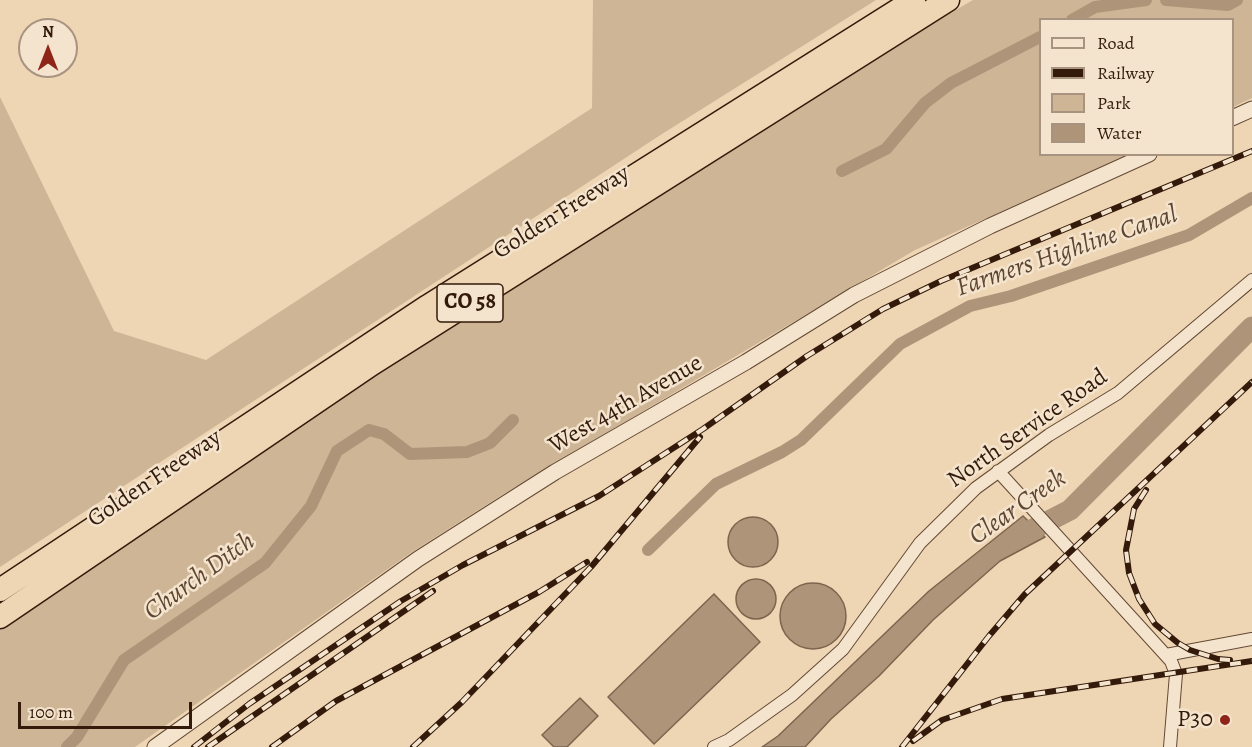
<!DOCTYPE html>
<html>
<head>
<meta charset="utf-8">
<style>
	body { margin:0 }
	#map { position:relative; width:1252px; height:747px; overflow:hidden; background:#eed5b3; font-family:Alegreya,serif }
	canvas { display:block }
	.legend { position:absolute; left:1039px; top:18px; width:195px; height:138px; box-sizing:border-box; background:#f4e4ce; border:2px solid #a79380; margin:0; padding:8px 10px; list-style:none; font-size:18px; color:#331a0a }
	.legend li { display:flex; align-items:center; gap:12px; height:30px }
	.legend b { width:30px; border:2px solid #a79380 }
	.north { position:absolute; left:18px; top:18px; width:60px; height:60px; box-sizing:border-box; background:#f4e4ce; border:2px solid #a79380; border-radius:50%; rotate:0deg; font-size:16px; font-weight:700; line-height:24px; text-align:center; color:#331a0a }
	.north::after { content:''; display:block; margin:auto; width:21px; height:27px; background:#8f2418; clip-path:polygon(50% 0,100% 100%,50% 72%,0 100%) }
	.scale { position:absolute; left:18px; top:702px; width:174px; height:27px; box-sizing:border-box; border:3px solid #331a0a; border-top:0; padding-left:8px; font-size:18px; line-height:21px; white-space:nowrap; color:#331a0a; -webkit-text-stroke:4px #f4e4ce; paint-order:stroke }
</style>
</head>
<body>
<div id="map">
<canvas width="1252" height="747"></canvas>
<ul class="legend">
<li><b style="height:8px;background:#f4e4ce"></b>Road</li>
<li><b style="height:8px;background:#331a0a"></b>Railway</li>
<li><b style="height:16px;background:#ceb596"></b>Park</li>
<li><b style="height:16px;background:#ae957a"></b>Water</li>
</ul>
<div class="north">N</div>
<div class="scale">100 m</div>
</div>
<script>
const c = document.querySelector('canvas').getContext('2d');
c.lineJoin = 'round';
function fill(path, color) { c.fillStyle = color; c.fill(path, 'evenodd'); }
const poly = rows => new Path2D(rows.map(r => 'M' + r).join(''));
function strokePath(path, color, width, dash) { c.strokeStyle = color; c.lineWidth = width; c.lineCap = dash ? 'butt' : 'round'; c.setLineDash(dash || []); c.stroke(path); }
function label(font, color, halo, rows, align = 'center') {
  c.font = font + ' Alegreya,serif'; c.lineWidth = 5; c.setLineDash([]); c.textBaseline = 'middle'; c.strokeStyle = halo; c.fillStyle = color; for (const [text, x, y, turn = 0] of rows) {
    c.save(); c.translate(x, y); c.rotate((+turn || 0) * Math.PI / 180); c.textAlign = isNaN(turn) ? turn : align; if (halo) c.strokeText(text, 0, 0); c.fillText(text, 0, 0); c.restore();
  }
}
fill(poly([
	[593,0,876,0,662,134,0,567,0,97,114,331,206,360,592,108],
	[973,0,1252,0,1252,98,1233,107,1232,20,1040,20,1040,154,1128,155,915,250,505,493,412,552,135,747,0,747,0,622,279,435,595,237,728,148,868,61]
]), '#ceb596');
const water = poly([
	[1023,516,1045,537,1000,561,933,620,879,676,831,719,805,747,762,747,778,736,929,591,1023,516],
	'728 542a25 25 0 1 1 50 0a25 25 0 1 1-50 0Z',
	'736 599a20 20 0 1 1 40 0a20 20 0 1 1-40 0Z',
	'780 616a33 33 0 1 1 66 0a33 33 0 1 1-66 0Z',
	[714,594,760,642,654,744,608,697,714,594],
	[580,698,598,716,567,747,554,747,542,735,580,698]
]);
fill(water, '#ae957a');
strokePath(water, '#7d644d', 1.5);
strokePath(poly([
	[1166,0,1228,5,1237,0],
	[1072,20,1095,7,1146,0],
	[842,171,886,149,925,103,951,83,1040,37],
	[648,550,716,484,782,452,801,440,900,344,970,306,1011,296,1189,235,1252,198],
	[67,747,77,737,124,660,265,563,311,506,337,451,369,430,384,434,410,454,467,452,490,443,513,420]
]), '#ae957a', 12);
strokePath(poly([
	[1010,541,1070,510,1252,327]
]), '#ae957a', 21);
const minor = poly([
	[998,471,1171,661,1176,674,1170,747],
	[1166,655,1252,639],
	[714,747,729,740,792,695,843,649,920,543,976,488,1049,435,1118,393,1252,280]
]);
const tertiary = poly([
	[1232,118,1252,109],
	[155,747,418,559,555,472,746,362,854,295,990,226,1149,154]
]);
const motorway = poly([
	[0,590,428,306,914,0],
	[0,617,372,364,948,0]
]);
strokePath(minor, '#624934', 14);
strokePath(tertiary, '#624934', 17);
strokePath(motorway, '#331a0a', 25);
strokePath(minor, '#f4e4ce', 12);
strokePath(tertiary, '#f4e4ce', 15);
strokePath(motorway, '#eed5b3', 22);
const rail = poly([
	[1146,490,1134,509,1126,550,1129,573,1139,599,1155,624,1178,643,1190,650,1218,659,1230,660],
	[913,741,942,720,1002,699,1252,661],
	[194,747,249,704,401,601,463,565,599,496,703,429,807,356,883,309,941,281,1252,151],
	[208,747,433,591],
	[272,747,336,701,539,592,587,562],
	[413,747,462,702,591,567,700,437],
	[902,747,989,636,1025,594,1252,382]
]);
strokePath(rail, '#331a0a', 6);
strokePath(rail, '#f4e4ce', 4, [11]);
for (const [x, y, r, color] of [
	[1225,720,6,"#8f2418"]
]) { const dot = new Path2D(); dot.arc(x, y, r, 0, 2 * Math.PI); c.fillStyle = color; c.fill(dot); strokePath(dot, '#f4e4ce', 2); }
for (const [x, y, w] of [
	[470,303,66]
]) { const box = new Path2D(); box.roundRect(x - w / 2, y - 19, w, 38, 4.5); c.fillStyle = '#f4e4ce'; c.fill(box); strokePath(box, '#331a0a', 1.5); }
label('bold 22px', '#331a0a', null, [
	["CO 58",470,303]
]);
label('24px', '#331a0a', '#f4e4ce', [
	["Golden Freeway",562,213,-32],
	["West 44th Avenue",626,405,-30],
	["North Service Road",1028,429,-35],
	["Golden Freeway",155,479,-34]
]);
label('24px', '#331a0a', '#f4e4ce', [
	["P30",1213,720]
], 'right');
label('italic 26px', '#5e4531', '#f4e4ce', [
	["Farmers Highline Canal",1067,252,-19],
	["Clear Creek",1018,508,-35],
	["Church Ditch",200,577,-36]
]);
</script>
</body>
</html>
